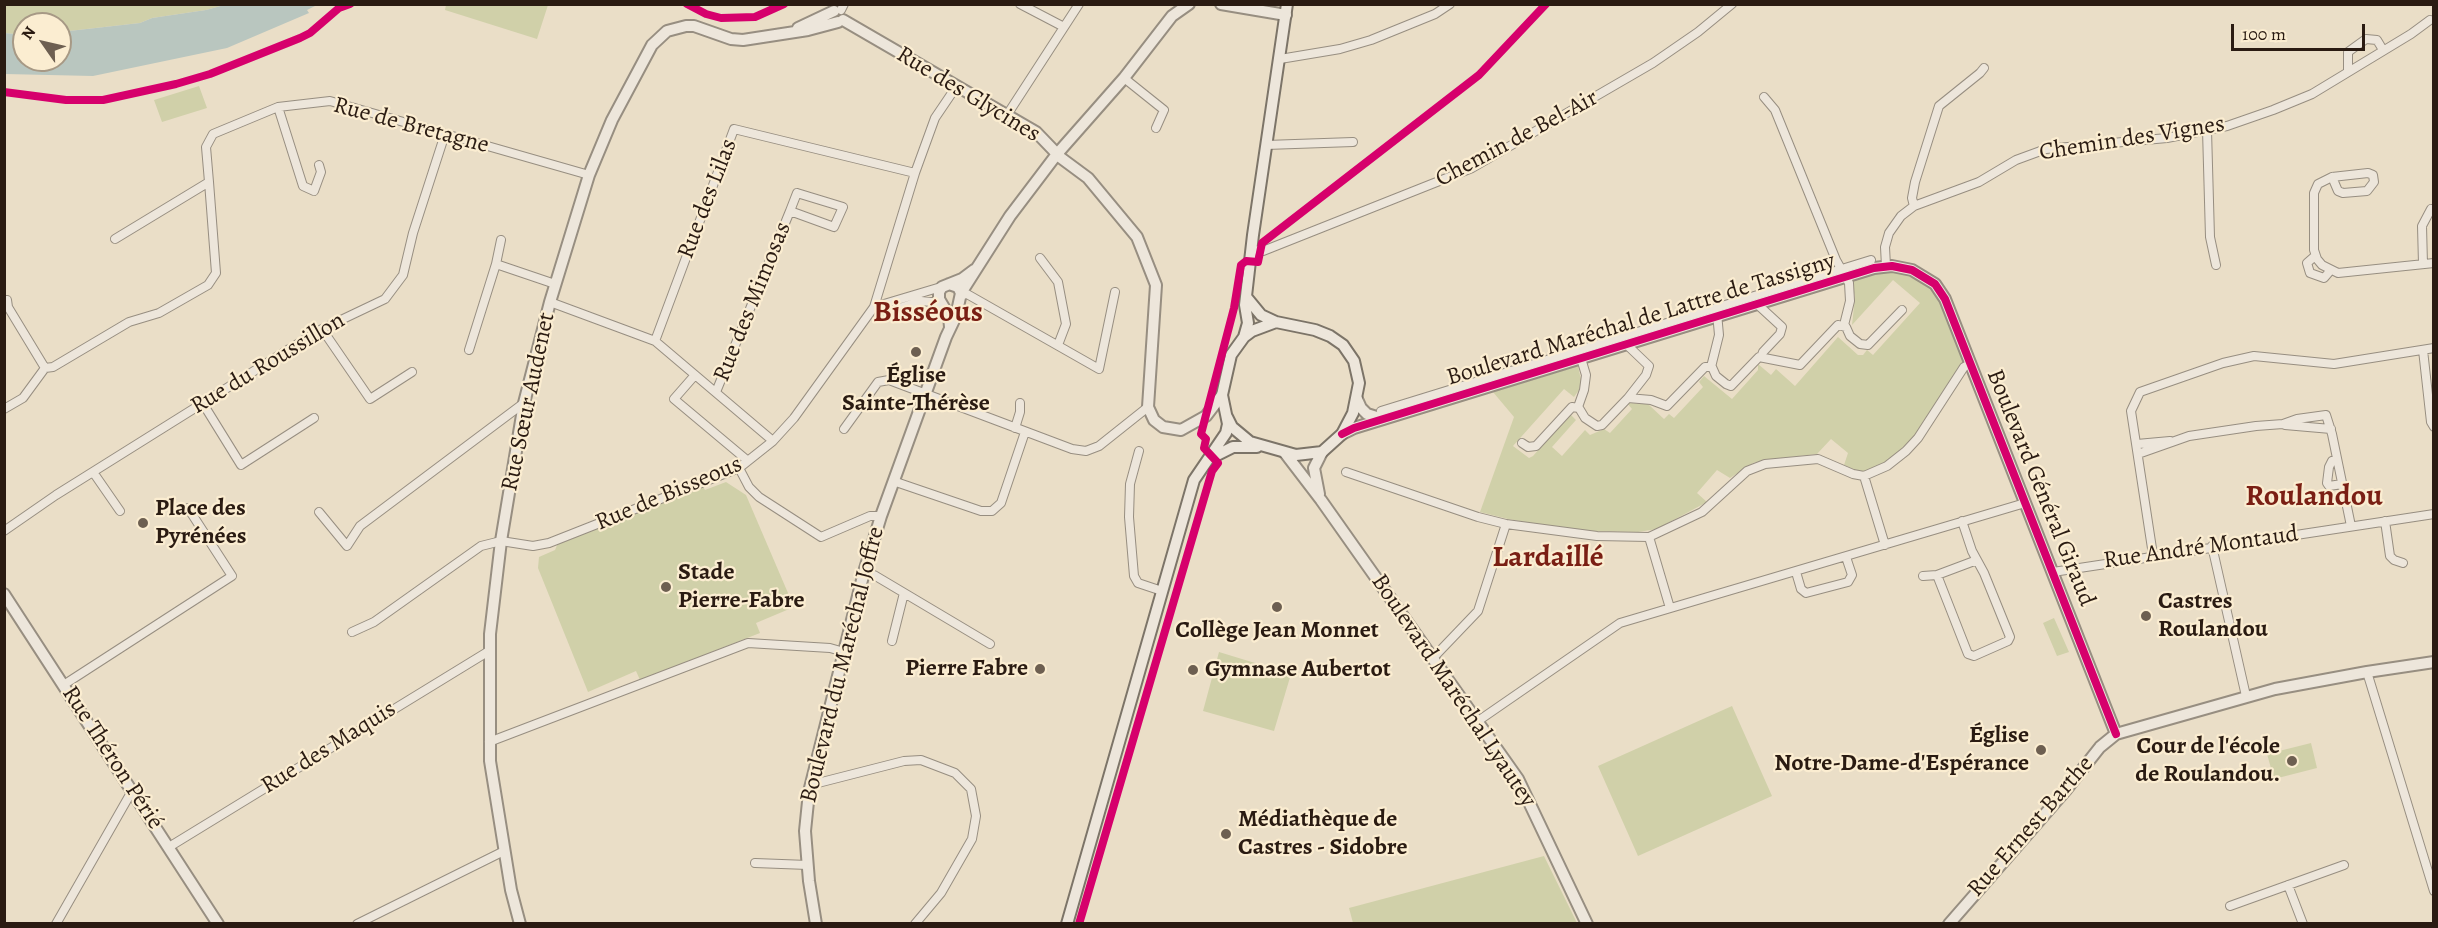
<!DOCTYPE html>
<html>
<head>
<meta charset="utf-8">
<style>
	body { margin:0 }
	#map { position:relative; width:2438px; height:928px; overflow:hidden; background:#eadec7; font-family:Alegreya,serif }
	canvas { display:block }
	.frame { position:absolute; inset:0; border:6px solid #2a1b12; pointer-events:none }
	.north { position:absolute; left:12px; top:12px; width:60px; height:60px; box-sizing:border-box; background:#fbedd1; border:2px solid #a79985; border-radius:50%; rotate:304deg; font-size:16px; font-weight:700; line-height:24px; text-align:center; color:#2a1b12 }
	.north::after { content:''; display:block; margin:auto; width:21px; height:27px; background:#6d5f51; clip-path:polygon(50% 0,100% 100%,50% 72%,0 100%) }
	.scale { position:absolute; left:2231px; top:24px; width:134px; height:27px; box-sizing:border-box; border:3px solid #2a1b12; border-top:0; padding-left:8px; font-size:18px; line-height:21px; white-space:nowrap; color:#2a1b12; -webkit-text-stroke:4px #fbedd1; paint-order:stroke }
</style>
</head>
<body>
<div id="map">
<canvas width="2438" height="928"></canvas>
<div class="frame"></div>
<div class="north">N</div>
<div class="scale">100 m</div>
</div>
<script>
const c = document.querySelector('canvas').getContext('2d');
c.lineJoin = 'round';
function fill(path, color) { c.fillStyle = color; c.fill(path, 'evenodd'); }
const poly = rows => new Path2D(rows.map(r => 'M' + r).join(''));
function strokePath(path, color, width, dash) { c.strokeStyle = color; c.lineWidth = width; c.lineCap = dash ? 'butt' : 'round'; c.setLineDash(dash || []); c.stroke(path); }
function label(font, color, halo, rows, align = 'center') {
  c.font = font + ' Alegreya,serif'; c.lineWidth = 4.5; c.setLineDash([]); c.textBaseline = 'middle'; c.strokeStyle = halo; c.fillStyle = color; for (const [text, x, y, turn = 0] of rows) {
    c.save(); c.translate(x, y); c.rotate((+turn || 0) * Math.PI / 180); c.textAlign = isNaN(turn) ? turn : align; if (halo) c.strokeText(text, 0, 0); c.fillText(text, 0, 0); c.restore();
  }
}
fill(poly([
	[4,5,224,5,206,10,152,18,140,23,60,32,60,24,24,24,23,35,5,33],
	[446,5,446,4,548,5,537,39,445,10],
	[199,86,207,108,162,122,154,100],
	[1886,270,1911,273,1930,286,1943,307,1965,359,1915,436,1889,460,1864,472,1855,470,1844,465,1848,453,1831,439,1817,454,1764,460,1753,463,1730,478,1717,470,1697,493,1707,502,1657,529,1638,532,1589,531,1554,527,1508,519,1480,512,1514,417,1493,392,1578,366,1581,380,1579,390,1574,397,1564,389,1513,446,1529,458,1533,456,1570,414,1576,420,1552,447,1562,456,1585,430,1590,435,1604,429,1610,433,1632,409,1627,403,1648,404,1664,419,1669,414,1674,418,1703,387,1699,382,1704,376,1732,399,1758,370,1758,364,1771,375,1776,369,1795,386,1838,337,1858,355,1863,355,1867,350,1873,355,1920,303,1893,280,1852,325,1855,297,1851,279],
	[726,482,746,495,794,607,756,623,760,633,640,680,636,671,588,692,538,568,539,557,555,550,558,543,702,485,705,490],
	[2054,618,2069,652,2057,656,2043,623],
	[1219,652,1291,674,1274,731,1203,711],
	[1732,706,1772,796,1638,856,1598,766],
	[2311,743,2317,768,2274,779,2267,754],
	[1544,856,1577,923,1353,923,1349,908]
]), '#d0d0a9');
fill(poly([
	[224,5,317,5,307,10,309,13,227,48,93,76,5,74,5,33,24,35,24,60,60,60,60,32,140,23,152,18,206,10]
]), '#b9c6bf');
const minor = poly([
	[1020,4,1064,27],
	[841,10,844,4],
	[1280,59,1340,49,1371,40,1435,14,1450,4],
	[2348,72,2348,52,2366,39,2377,40,2383,50],
	[1124,78,1164,110,1156,128],
	[1764,97,1775,110,1836,260,1849,283,1850,301,1844,325],
	[278,107,303,186,314,191,321,172,319,165],
	[1007,115,1079,4],
	[2207,130,2210,237,2216,265],
	[1266,145,1353,142],
	[2332,177,2338,191,2343,193,2367,191,2374,182,2373,175,2368,173,2332,177,2318,184,2314,193,2314,250,2317,259,2322,265,2338,273,2434,263],
	[209,182,206,147,213,134,278,107,330,101,589,175],
	[797,193,843,207,834,227,790,211,797,193],
	[1914,206,1912,198,1915,182,1939,106,1980,73,1984,68],
	[1252,250,1263,251,1472,168,1653,63,1698,32,1732,4],
	[2315,256,2307,263,2310,273,2324,278,2330,271],
	[1040,258,1058,282,1066,324,1058,345],
	[496,264,501,240],
	[2423,264,2422,226,2431,209],
	[1886,266,1885,247,1889,233,1901,216,1914,206,1979,182,2016,160,2046,149,2167,138,2227,126,2273,110,2312,94,2411,34,2430,20],
	[961,295,967,294,1099,369,1115,292],
	[7,300,8,307,45,368],
	[550,302,655,341,773,441],
	[1757,304,1782,327,1780,334,1763,352,1761,357],
	[874,307,941,287],
	[876,307,890,311,921,301,941,303],
	[322,329,370,399,412,372],
	[655,341,734,129,915,173],
	[1627,345,1649,366,1646,375,1628,398],
	[469,350,496,264,555,284],
	[2423,350,2431,422,2434,427],
	[1711,367,1719,335,1717,313],
	[695,375,674,399,748,461],
	[716,392,790,211],
	[202,402,241,465,314,418],
	[1578,407,1584,390,1586,375,1580,355],
	[4,409,23,398,45,368,53,367,129,322,159,313,208,285,216,273,209,182,115,239],
	[1381,411,1871,260],
	[2285,425,2331,429],
	[1015,428,1020,412,1020,403],
	[844,429,878,382,889,380,1072,449,1086,451,1099,446,1148,407],
	[1522,443,1528,447,1536,446,1572,407,1579,408,1585,418,1597,426,1602,425,1628,398,1651,400,1667,406,1705,367,1712,367,1716,376,1726,384,1731,386,1759,357,1800,365,1838,325,1846,327,1850,336,1860,344,1868,345,1902,310],
	[2137,444,2170,441],
	[1139,451,1130,484,1129,517,1134,576,1138,583,1162,591],
	[2138,454,2189,436,2256,426,2283,424,2297,419,2326,415,2332,434,2351,526],
	[2337,459,2332,461,2329,467,2327,483,2329,486,2342,484],
	[739,468,749,487,759,497,821,537,870,516,881,516],
	[93,472,120,511],
	[1346,472,1478,517,1506,524,1597,536,1649,537,1702,512,1747,471,1765,464,1818,459,1853,474,1864,476,1887,466,1906,451,1918,438,1964,367,1970,364],
	[1864,476,1885,545],
	[893,481,981,511,992,511,1001,503,1025,432],
	[319,512,347,546,360,526,524,403],
	[2385,521,2390,556,2394,560,2403,563],
	[4,531,56,495,286,351,322,329,385,299,403,275,413,233,445,134],
	[1649,537,1670,608],
	[2212,546,2246,696],
	[2153,555,2131,411,2140,392,2223,363,2254,356,2334,364,2434,348],
	[864,572,874,575,990,644],
	[1796,572,1801,589,1806,593,1848,582,1852,575,1846,557],
	[2053,572,2434,514],
	[1937,575,1968,654,1974,656,2008,641,2010,637,1984,573,1972,551,1962,521],
	[1923,576,1937,575,1977,560],
	[352,632,374,622,481,546,501,541,533,546,549,543,739,468,773,441,794,418,874,307,915,173,935,118,956,87],
	[892,641,904,593],
	[1433,658,1478,611,1506,524],
	[2367,672,2434,891],
	[65,684,232,576,188,508],
	[1478,721,1620,623,2025,503],
	[489,742,748,643,830,648,844,652],
	[812,782,818,783,904,761,921,760,955,773,971,789,976,816,972,839,941,893,915,924],
	[169,847,489,651],
	[755,863,808,865],
	[2288,885,2303,924],
	[2230,906,2344,865],
	[56,924,132,791],
	[357,924,504,851]
]);
const tertiary = poly([
	[1221,4,1286,15],
	[843,20,1036,132,1061,158,1088,178,1137,237,1156,285,1148,407,1154,420,1163,427,1181,430,1206,416,1222,395],
	[798,28,834,11],
	[961,293,1010,216,1057,154,1124,78,1172,16,1189,4],
	[950,327,949,316,939,299,939,292,942,287,962,279,974,270],
	[1357,399,1361,408,1367,414,1383,419],
	[1342,434,1354,428,1874,268,1892,266,1912,270,1935,284,1945,299,2116,734],
	[1285,453,1321,500,1518,779,1587,924],
	[1319,494,1314,468,1322,452],
	[4,594,218,924],
	[520,924,511,890,490,761,490,634,501,541,524,403,550,302,589,175,612,120,652,45,667,31,686,26,694,26,731,39,743,40,808,30,838,22],
	[816,924,809,881,805,831,809,792,864,572,881,516,946,337,956,316,961,293,958,287,949,284],
	[1949,924,2066,790,2100,747,2116,734,2275,689,2367,672,2434,662]
]);
const secondary = poly([
	[1247,298,1261,315,1276,322],
	[1244,337,1248,323,1245,305,1253,235,1287,4],
	[1215,456,1233,447,1257,447],
	[1067,924,1194,480,1226,433,1228,424,1222,395,1231,355,1244,337,1252,331,1276,322,1315,330,1330,336,1343,345,1354,361,1359,383,1353,413,1342,434,1322,452,1296,455,1250,442,1232,427,1227,417]
]);
strokePath(minor, '#978e81', 10);
strokePath(tertiary, '#978e81', 14);
strokePath(secondary, '#7c7468', 14);
strokePath(minor, '#ede6db', 8);
strokePath(tertiary, '#ede6db', 10);
strokePath(secondary, '#ede6db', 10);
strokePath(poly([
	[687,4,706,14,721,18,755,17,784,4],
	[4,92,66,100,103,100,176,84,210,74,300,38,310,33,339,8,350,4],
	[1342,434,1354,428,1874,268,1892,266,1912,270,1935,284,1945,299,2116,734],
	[1079,924,1212,471,1218,463,1204,448,1206,439,1201,434,1234,308,1241,265,1246,261,1258,262,1262,243,1479,75,1546,4]
]), '#d6006c', 8);
for (const [x, y, r, color] of [
	[916,352,6,"#6d5f51"],
	[143,523,6,"#6d5f51"],
	[666,587,6,"#6d5f51"],
	[1277,607,6,"#6d5f51"],
	[2146,616,6,"#6d5f51"],
	[1040,669,6,"#6d5f51"],
	[1193,670,6,"#6d5f51"],
	[2041,750,6,"#6d5f51"],
	[2292,761,6,"#6d5f51"],
	[1226,834,6,"#6d5f51"]
]) { const dot = new Path2D(); dot.arc(x, y, r, 0, 2 * Math.PI); c.fillStyle = color; c.fill(dot); strokePath(dot, '#fbedd1', 2); }
label('24px', '#2a1b12', '#fbedd1', [
	["Rue des Glycines",968,95,31],
	["Rue de Bretagne",411,126,15],
	["Chemin de Bel-Air",1517,139,-28],
	["Chemin des Vignes",2132,139,-9],
	["Rue des Lilas",708,199,-69],
	["Rue des Mimosas",753,302,-68],
	["Boulevard Maréchal de Lattre de Tassigny",1641,320,-17],
	["Rue du Roussillon",268,364,-31],
	["Rue Sœur Audenet",529,402,-78],
	["Boulevard Général Giraud",2040,488,68],
	["Rue de Bisseous",669,494,-23],
	["Rue André Montaud",2201,548,-8],
	["Boulevard du Maréchal Joffre",843,665,-76],
	["Boulevard Maréchal Lyautey",1453,691,56],
	["Rue des Maquis",329,748,-32],
	["Rue Théron Périé",112,758,57],
	["Rue Ernest Barthe",2031,827,-49]
]);
label('bold 24px', '#2a1b12', '#fbedd1', [
	["Église",916,376,"center"],
	["Sainte-Thérèse",916,404,"center"],
	["Place des",155,509],
	["Pyrénées",155,537],
	["Stade",678,573],
	["Pierre-Fabre",678,601],
	["Castres",2158,602],
	["Roulandou",2158,630],
	["Collège Jean Monnet",1277,631,"center"],
	["Pierre Fabre",1028,669,"right"],
	["Gymnase Aubertot",1205,670],
	["Église",2029,736,"right"],
	["Notre-Dame-d'Espérance",2029,764,"right"],
	["Cour de l'école",2280,747,"right"],
	["de Roulandou.",2280,775,"right"],
	["Médiathèque de",1238,820],
	["Castres - Sidobre",1238,848]
], 'left');
label('bold 30px', '#7a1f14', '#fbedd1', [
	["Bisséous",928,314],
	["Roulandou",2314,498],
	["Lardaillé",1548,559]
]);
</script>
</body>
</html>
